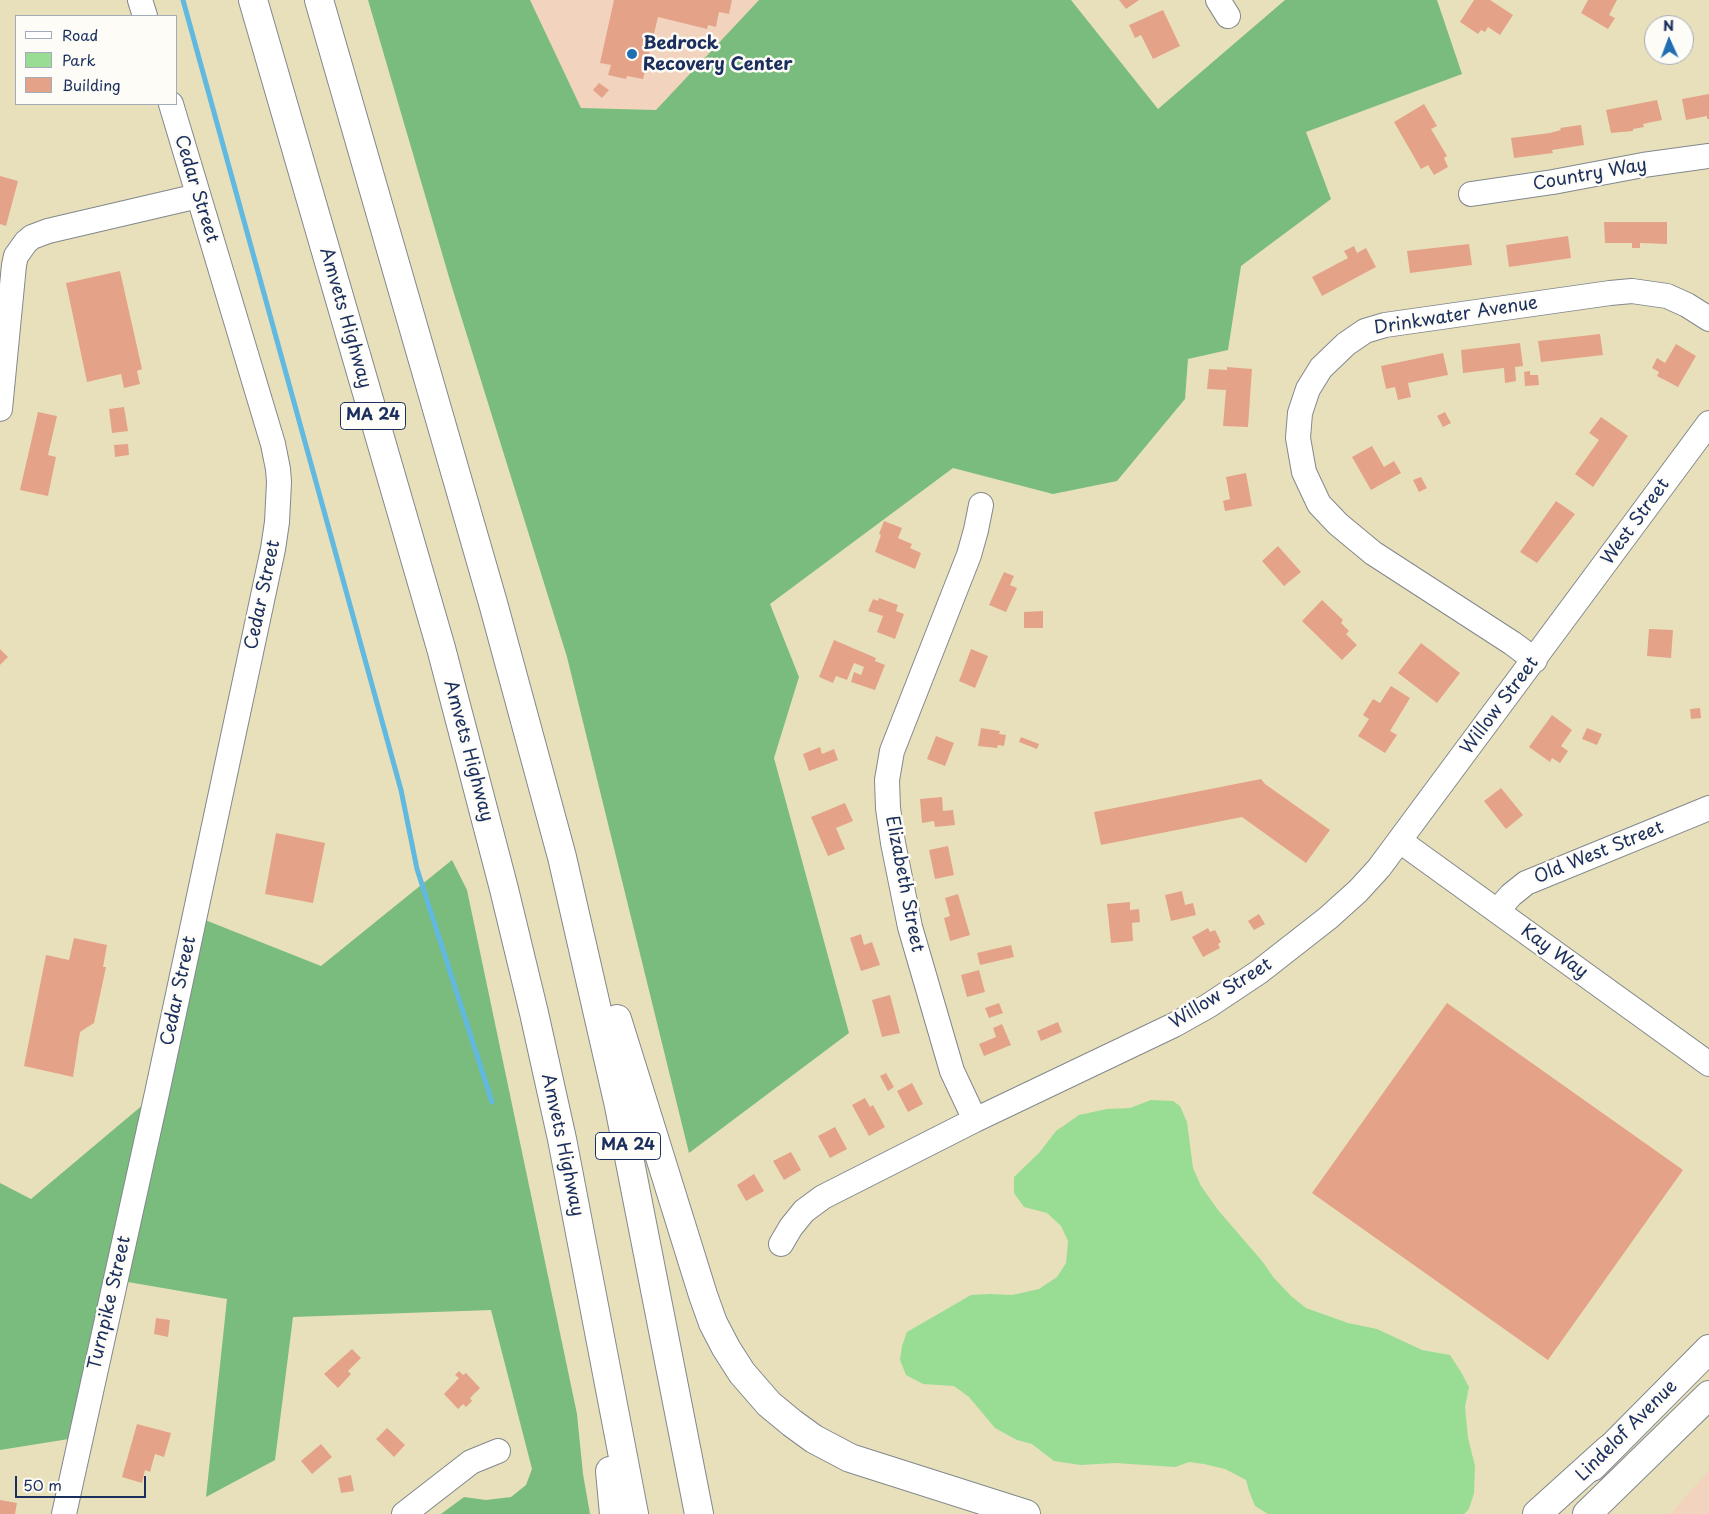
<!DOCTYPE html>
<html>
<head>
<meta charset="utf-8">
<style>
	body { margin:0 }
	#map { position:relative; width:1709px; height:1514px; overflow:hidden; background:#e8e0ba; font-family:"Playpen Sans",sans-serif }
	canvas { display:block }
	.legend { position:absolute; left:15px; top:15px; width:162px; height:90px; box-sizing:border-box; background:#fdfcf7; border:1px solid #a3aaba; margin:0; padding:6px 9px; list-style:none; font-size:15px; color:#1b2f5e }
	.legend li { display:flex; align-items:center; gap:10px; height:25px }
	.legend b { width:25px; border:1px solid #a3aaba }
	.north { position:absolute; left:1644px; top:15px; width:50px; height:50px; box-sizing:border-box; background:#fdfcf7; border:1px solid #a3aaba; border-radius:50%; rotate:358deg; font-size:14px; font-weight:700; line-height:20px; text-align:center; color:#1b2f5e }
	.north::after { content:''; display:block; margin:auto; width:18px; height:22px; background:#1f6fb2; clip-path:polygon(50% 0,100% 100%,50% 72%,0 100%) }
	.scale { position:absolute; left:15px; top:1476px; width:131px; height:22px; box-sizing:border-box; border:2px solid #1b2f5e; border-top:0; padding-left:6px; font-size:15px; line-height:18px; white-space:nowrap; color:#1b2f5e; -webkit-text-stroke:4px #fdfcf7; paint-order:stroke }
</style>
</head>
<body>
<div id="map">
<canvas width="1709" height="1514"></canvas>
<ul class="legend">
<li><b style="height:6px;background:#fff"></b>Road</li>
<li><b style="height:14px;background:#99dd95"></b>Park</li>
<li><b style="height:14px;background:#e4a389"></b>Building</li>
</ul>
<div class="north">N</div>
<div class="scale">50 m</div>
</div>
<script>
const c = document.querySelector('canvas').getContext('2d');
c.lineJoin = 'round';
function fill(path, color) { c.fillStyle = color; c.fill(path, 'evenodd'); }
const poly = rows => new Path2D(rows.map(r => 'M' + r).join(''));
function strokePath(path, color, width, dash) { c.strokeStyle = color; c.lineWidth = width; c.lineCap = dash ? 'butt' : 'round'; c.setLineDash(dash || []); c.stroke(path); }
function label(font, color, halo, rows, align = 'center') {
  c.font = font + ' "Playpen Sans",sans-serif'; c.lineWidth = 5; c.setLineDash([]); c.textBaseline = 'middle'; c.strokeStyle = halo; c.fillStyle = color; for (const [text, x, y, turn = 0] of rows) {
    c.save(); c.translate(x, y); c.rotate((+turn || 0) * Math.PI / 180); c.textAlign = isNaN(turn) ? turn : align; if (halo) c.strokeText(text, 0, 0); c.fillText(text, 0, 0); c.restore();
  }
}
fill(poly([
	[530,0,759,0,656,110,581,108],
	[1709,1470,1709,1514,1670,1514]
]), '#f2d4be');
fill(poly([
	[1151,1100,1173,1101,1180,1106,1187,1122,1193,1168,1201,1186,1218,1210,1262,1261,1274,1278,1291,1296,1306,1308,1348,1323,1377,1329,1422,1350,1450,1355,1461,1372,1469,1387,1465,1407,1468,1438,1475,1466,1474,1493,1469,1509,1464,1514,1268,1514,1255,1506,1249,1491,1246,1480,1225,1469,1204,1464,1189,1462,1175,1467,1115,1463,1081,1465,1054,1461,1032,1444,1017,1440,995,1428,969,1397,954,1386,923,1384,906,1375,900,1360,902,1346,907,1332,971,1295,990,1294,1012,1295,1039,1289,1057,1277,1066,1263,1068,1241,1061,1226,1047,1213,1024,1207,1014,1193,1014,1177,1039,1153,1056,1131,1079,1115,1107,1109,1130,1108]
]), '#99dd95');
fill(poly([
	[368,0,530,0,581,108,656,110,759,0,1071,0,1158,109,1285,0,1437,0,1462,74,1306,132,1331,199,1241,266,1228,350,1188,359,1185,399,1117,481,1053,494,953,468,770,604,799,677,774,758,849,1033,689,1153,567,657,451,284],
	[452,860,467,890,577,1414,583,1474,590,1514,441,1514,464,1497,486,1500,511,1497,526,1485,532,1469,491,1310,293,1317,275,1460,206,1497,227,1299,116,1280,81,1437,0,1450,0,1183,31,1199,157,1093,195,916,321,966]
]), '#7abc7e');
strokePath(poly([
	[183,0,401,790,417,869,492,1102]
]), '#62b9df', 5);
fill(poly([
	[614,0,732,0,729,14,719,12,716,27,708,25,707,29,658,17,643,79,627,76,626,79,608,75,611,65,600,63],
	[1119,0,1139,0,1126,9],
	[1474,0,1490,0,1513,15,1500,35,1488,27,1485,32,1481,30,1478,34,1460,22],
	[1588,0,1617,0,1609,15,1615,18,1608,29,1581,13],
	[1163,10,1180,46,1153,59,1141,35,1135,38,1129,25],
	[599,83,609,90,602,98,593,90],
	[1709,94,1709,119,1707,119,1707,116,1686,120,1682,99],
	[1657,100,1662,120,1643,124,1644,127,1633,129,1633,131,1611,133,1606,110],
	[1424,104,1437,126,1431,129,1447,156,1444,158,1448,167,1434,175,1428,165,1421,169,1394,122],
	[1581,125,1584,145,1552,150,1553,153,1514,158,1511,138,1550,133,1561,130,1560,128],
	[0,176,18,181,6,226,0,224],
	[1604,222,1667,222,1667,244,1640,243,1640,248,1632,248,1632,243,1605,243],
	[1568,236,1571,258,1509,267,1506,245],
	[1469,244,1472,265,1410,273,1407,251],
	[1354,246,1357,253,1366,248,1376,267,1322,296,1312,277,1348,258,1344,251],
	[120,271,142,369,137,371,140,384,124,388,121,374,87,382,66,283],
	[1600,334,1603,355,1541,362,1538,341],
	[1520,343,1523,366,1515,367,1516,381,1505,383,1504,368,1463,373,1461,350],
	[1676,344,1696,356,1678,387,1657,376,1659,372,1652,368,1657,358,1665,363],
	[1443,353,1448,375,1408,383,1411,397,1398,400,1395,387,1386,389,1381,366],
	[1227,367,1252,369,1248,427,1223,426,1226,390,1207,389,1209,369,1227,370],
	[1530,371,1530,375,1538,375,1539,385,1525,386,1524,372],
	[124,407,128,431,112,433,109,409],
	[38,412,57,416,48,455,56,457,48,496,20,490],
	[1445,412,1451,423,1443,427,1437,416],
	[1601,417,1628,436,1593,487,1575,474,1599,440,1589,433],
	[128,444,129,455,115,457,114,445],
	[1372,446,1384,467,1394,461,1401,473,1371,490,1352,457],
	[1246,473,1252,506,1225,511,1223,501,1230,499,1226,477],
	[1421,477,1427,488,1419,492,1413,480],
	[1556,501,1575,514,1537,563,1520,552],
	[884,521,902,528,898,538,912,544,910,548,921,553,915,569,875,552,881,535,879,534],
	[1278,546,1301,572,1284,586,1262,561],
	[1004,572,1014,576,1010,585,1017,588,1006,612,989,605],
	[879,598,898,605,896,611,904,614,895,639,877,632,883,616,868,611,873,599,878,601],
	[1322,600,1343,620,1341,623,1349,631,1346,634,1357,645,1342,660,1302,621],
	[1043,611,1043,628,1024,628,1024,612],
	[1649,629,1673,630,1671,658,1647,656],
	[834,640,876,658,875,661,885,665,875,690,851,682,854,672,861,675,864,667,854,663,847,680,836,676,833,683,819,677],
	[1421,643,1460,673,1437,703,1398,673],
	[0,649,8,657,0,665],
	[971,649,988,656,975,688,959,681],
	[1391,686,1410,698,1390,731,1397,735,1385,753,1358,736,1369,719,1363,715,1373,699,1380,703],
	[1700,708,1701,718,1691,719,1690,709],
	[1552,715,1572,730,1561,746,1568,751,1560,763,1552,758,1550,762,1529,747],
	[981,728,1000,731,999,734,1006,735,1004,746,998,745,997,748,978,746],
	[1587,728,1602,734,1597,745,1582,739],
	[936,736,954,743,945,766,927,759],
	[1021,737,1039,744,1037,749,1019,742],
	[820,747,822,754,834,749,838,760,809,771,803,754],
	[1261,779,1265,784,1330,830,1306,863,1242,817,1101,845,1094,812],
	[1501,788,1523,815,1506,829,1484,801],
	[942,797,943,811,953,810,955,825,935,827,934,821,922,823,920,799],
	[845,803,853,821,836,828,845,849,828,856,811,817],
	[276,833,325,843,313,903,265,894],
	[948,846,954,875,935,879,929,850],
	[1182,891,1185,905,1193,903,1196,915,1171,921,1165,895],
	[958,894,970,935,950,941,944,918,950,916,945,898],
	[1130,902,1130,910,1139,909,1140,922,1132,923,1133,941,1111,943,1107,904],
	[1259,914,1265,924,1254,930,1248,921],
	[1208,928,1210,932,1215,930,1221,942,1218,944,1220,948,1203,957,1192,937],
	[861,934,864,945,872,942,880,965,861,971,850,938],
	[74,938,107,945,103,967,106,967,94,1023,80,1032,73,1077,24,1066,46,955,69,960],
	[1011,945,1014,957,980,965,977,953],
	[979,970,985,992,967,997,961,975],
	[890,995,900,1033,882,1037,872,1000],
	[999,1003,1003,1013,989,1018,985,1008],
	[1447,1003,1683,1170,1548,1360,1312,1193],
	[1058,1022,1062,1032,1041,1041,1037,1031],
	[1002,1024,1011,1045,984,1056,979,1044,996,1037,993,1028],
	[886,1073,894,1087,888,1091,880,1076],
	[912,1083,923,1104,908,1112,897,1091],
	[865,1098,870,1107,873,1105,885,1127,869,1136,852,1105],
	[835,1127,847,1149,830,1158,818,1136],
	[791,1152,801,1170,784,1180,773,1161],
	[754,1174,764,1191,746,1201,737,1185],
	[156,1318,170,1320,168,1337,154,1334],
	[352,1349,361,1358,348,1371,351,1374,338,1388,324,1374],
	[459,1371,463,1375,466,1373,480,1388,470,1398,472,1401,466,1407,463,1404,458,1409,444,1394,459,1378,455,1375],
	[137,1424,171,1433,164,1457,155,1454,150,1472,145,1470,142,1483,122,1477],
	[387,1428,405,1445,394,1457,376,1439],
	[321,1444,332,1457,312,1474,301,1461],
	[351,1475,354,1491,341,1493,338,1478],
	[0,1500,17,1503,15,1514,0,1514]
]), '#e4a389');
const minor = poly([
	[140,0,145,16],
	[1218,0,1228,16],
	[1471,194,1553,182,1643,165,1709,156],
	[0,409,14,265,16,256,26,242,32,237,48,231,198,196],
	[1535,660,1512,643,1373,553,1338,524,1319,504,1304,472,1298,438,1300,413,1308,389,1321,368,1346,344,1365,331,1385,325,1610,293,1632,291,1667,296,1687,305,1709,319],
	[1400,841,1709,1064],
	[1497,911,1511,895,1526,883,1709,808],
	[975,1120,952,1071,910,927,893,843,888,808,887,780,892,751,969,555,976,530,981,505],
	[781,1244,791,1227,804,1211,823,1197,975,1120,1174,1025,1208,1006,1259,972,1328,918,1358,891,1379,868,1709,423],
	[64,1514,157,1093,273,549,277,522,279,482,278,469,273,444,171,104],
	[404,1514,471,1462,498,1451]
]);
const major = poly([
	[1592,1467,1709,1349],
	[1587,1514,1709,1395]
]);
const highway = poly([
	[253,0,441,648,504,889,534,1013,562,1139,634,1514],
	[319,0,493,603,562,857,619,1106,699,1514],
	[617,1019,703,1295,713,1323,726,1348,742,1373,769,1404,792,1423,814,1439,850,1458,1026,1514],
	[610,1471,614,1514],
	[1537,1514,1609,1449]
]);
strokePath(minor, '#82888c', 26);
strokePath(major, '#82888c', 30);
strokePath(highway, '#82888c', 30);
strokePath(minor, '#fff', 24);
strokePath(major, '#fff', 28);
strokePath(highway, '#fff', 28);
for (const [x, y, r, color] of [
	[632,54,6,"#1f6fb2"]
]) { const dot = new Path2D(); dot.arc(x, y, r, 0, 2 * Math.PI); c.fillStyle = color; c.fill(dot); strokePath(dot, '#fdfcf7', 2); }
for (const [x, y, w] of [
	[373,416,65],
	[628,1146,65]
]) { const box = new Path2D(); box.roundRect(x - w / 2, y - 13.5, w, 27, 4); c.fillStyle = '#fdfcf7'; c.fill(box); strokePath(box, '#1b2f5e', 1); }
label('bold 16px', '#1b2f5e', null, [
	["MA 24",373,416],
	["MA 24",628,1146]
]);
label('bold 18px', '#1b2f5e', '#fdfcf7', [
	["Bedrock",643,44],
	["Recovery Center",643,65]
], 'left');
label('18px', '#1b2f5e', '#fdfcf7', [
	["Country Way",1590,175,-10],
	["Cedar Street",196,189,73],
	["Drinkwater Avenue",1456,316,-9],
	["Amvets Highway",345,318,74],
	["West Street",1636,522,-54],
	["Cedar Street",263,595,-78],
	["Willow Street",1500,706,-53],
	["Amvets Highway",468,751,75],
	["Old West Street",1599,853,-22],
	["Elizabeth Street",904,884,79],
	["Kay Way",1554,952,36],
	["Cedar Street",179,991,-78],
	["Willow Street",1221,994,-32],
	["Amvets Highway",562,1145,78],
	["Turnpike Street",110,1303,-77],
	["Lindelof Avenue",1627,1431,-45]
]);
</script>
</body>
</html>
